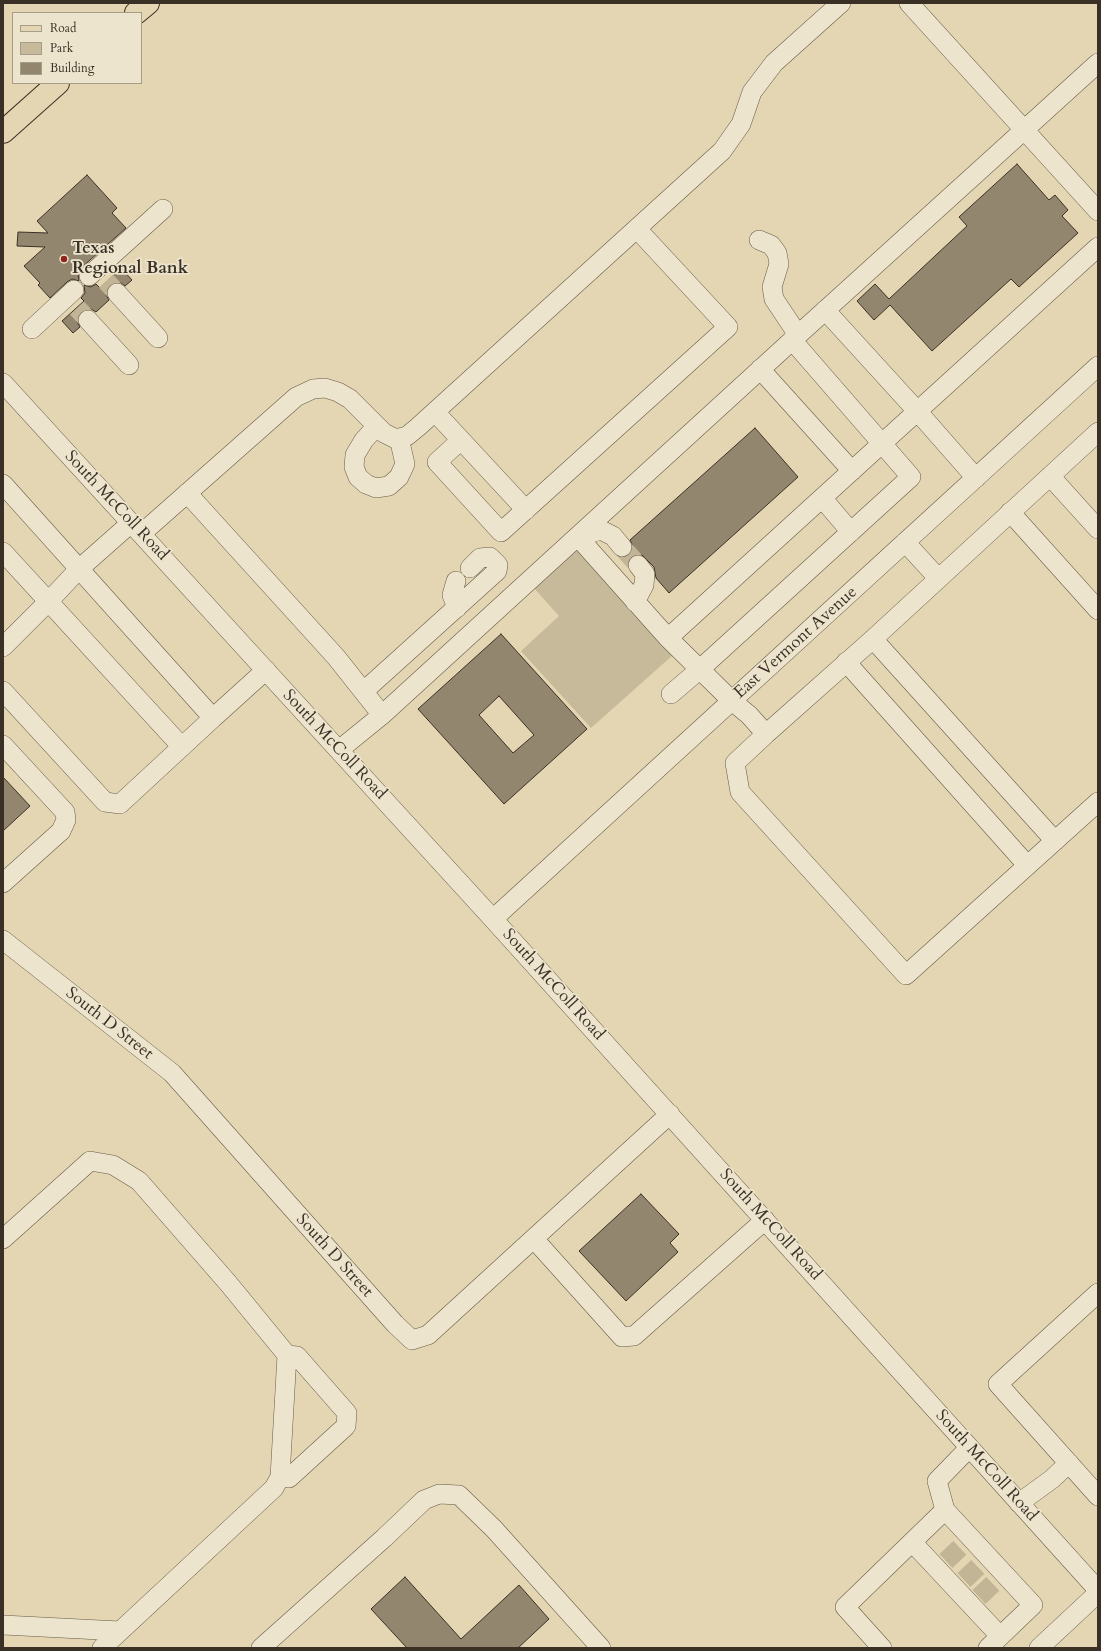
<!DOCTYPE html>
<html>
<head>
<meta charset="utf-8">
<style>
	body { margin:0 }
	#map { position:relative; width:1101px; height:1651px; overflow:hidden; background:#e4d6b2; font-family:Cardo,serif }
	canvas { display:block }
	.frame { position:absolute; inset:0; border:4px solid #3b3026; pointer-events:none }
	.legend { position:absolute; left:12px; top:12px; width:130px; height:72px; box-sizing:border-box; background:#ede4cd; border:1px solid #a69c8a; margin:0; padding:5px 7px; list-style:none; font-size:12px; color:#3b3026 }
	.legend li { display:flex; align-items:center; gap:8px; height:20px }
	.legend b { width:20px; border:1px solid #a69c8a }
</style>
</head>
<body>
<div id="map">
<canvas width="1101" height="1651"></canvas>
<div class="frame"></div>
<ul class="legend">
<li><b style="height:5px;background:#e4d6b2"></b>Road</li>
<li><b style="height:11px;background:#c7ba9a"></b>Park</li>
<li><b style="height:11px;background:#93866f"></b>Building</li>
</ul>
</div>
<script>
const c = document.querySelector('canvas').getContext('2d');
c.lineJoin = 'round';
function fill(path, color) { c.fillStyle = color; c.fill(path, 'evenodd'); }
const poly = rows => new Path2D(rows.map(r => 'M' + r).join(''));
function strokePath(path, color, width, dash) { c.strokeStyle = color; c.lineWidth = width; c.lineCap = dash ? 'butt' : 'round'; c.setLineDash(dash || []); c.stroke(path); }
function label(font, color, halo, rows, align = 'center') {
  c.font = font + ' Cardo,serif'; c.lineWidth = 3.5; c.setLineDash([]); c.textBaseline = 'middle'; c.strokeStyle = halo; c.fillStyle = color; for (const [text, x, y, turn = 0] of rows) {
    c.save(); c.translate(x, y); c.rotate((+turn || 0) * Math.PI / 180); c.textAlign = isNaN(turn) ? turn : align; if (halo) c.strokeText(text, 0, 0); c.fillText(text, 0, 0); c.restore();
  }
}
fill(poly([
	[577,546,673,655,591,728,521,651,559,616,533,587]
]), '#c7ba9a');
const building = poly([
	[1017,164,1049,200,1055,195,1068,210,1062,216,1078,233,1019,287,1011,279,932,351,890,305,874,320,857,301,875,284,889,299,967,226,959,217,1017,164],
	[87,175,117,208,112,213,126,228,81,268,78,273,79,281,72,279,67,282,50,298,38,285,40,283,24,266,45,247,17,246,18,232,48,233,37,221,87,175],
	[121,268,132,280,125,286,121,283,115,282,109,285,106,290,106,295,109,300,96,312,91,309,86,309,80,312,77,317,77,322,80,327,73,333,62,321,84,301,81,298,85,293,84,285,91,287,96,284,100,288,121,268],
	[755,428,798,477,669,593,656,578,654,567,642,555,637,554,632,556,627,564,621,558,629,556,632,551,633,546,630,540,755,428],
	[501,634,587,729,504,804,418,709,501,634],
	[499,696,534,735,513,753,479,715,499,696],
	[3,777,30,806,3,831,3,777],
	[641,1194,679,1234,670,1243,678,1252,626,1301,579,1251,641,1194],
	[405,1577,461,1639,519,1585,549,1619,518,1648,407,1648,371,1609,405,1577]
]);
fill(building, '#93866f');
strokePath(building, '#3b3026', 1);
strokePath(poly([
	[106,281,117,293],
	[77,308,88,320],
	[622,547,638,565],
	[946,1561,964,1544],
	[964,1580,982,1563],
	[979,1597,997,1580]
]), '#c2b596', 19, [19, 10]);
const minor = poly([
	[909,3,1098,211],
	[759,240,771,245,777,253,779,264,772,287,774,299,798,335],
	[89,276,163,209],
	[117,293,158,338],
	[825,310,918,412,976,478],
	[88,320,129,365],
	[32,329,74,290],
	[760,369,852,471],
	[3,383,493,919,1098,1590],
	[435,412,526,510],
	[377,426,364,440,355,455,354,467,358,477,366,484,376,488,389,486,399,477,405,464,399,438],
	[1098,432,873,639,766,734,735,763,740,792,906,975,1098,802],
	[461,440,437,462,501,532,728,327,637,229],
	[1050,476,1098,529],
	[3,484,213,718,266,670],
	[187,493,336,657,382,715],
	[822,498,851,532],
	[1010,512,1098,610],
	[141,534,296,397,313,389,325,388,338,392,350,399,384,433,396,439,407,436,418,427,722,151,741,124,752,92,774,63,841,3],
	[580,536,601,530,613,536,622,547],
	[578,537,668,638,732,701,749,715,766,734],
	[905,542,938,578],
	[3,552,182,747],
	[456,581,452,595,457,608],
	[635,602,644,585,645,574,638,565],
	[668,638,1098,247],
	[873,639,1055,841],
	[3,647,48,602,79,569,131,523],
	[846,662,1027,865],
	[3,691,105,802,120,804,213,718],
	[364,691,497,571,498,565,490,557,480,558,470,568],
	[671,694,699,670,911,477,792,340],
	[3,745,65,812,66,820,61,831,3,883],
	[339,750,382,715,798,335,1098,63],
	[493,919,1098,366],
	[3,940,172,1073,395,1324,412,1340,428,1335,670,1114],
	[3,1239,90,1161,113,1165,139,1181,228,1283,287,1355,297,1356,347,1413,346,1426,289,1478,280,1477,287,1355],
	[534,1239,622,1337,634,1336,765,1220],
	[1098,1293,998,1384,1098,1496],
	[969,1448,937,1481,945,1510,1033,1605,988,1648],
	[1019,1503,1052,1479,1069,1463],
	[912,1542,1000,1636],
	[3,1625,120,1631],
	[102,1648,274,1488,280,1477],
	[261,1648,384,1538,424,1500,439,1494,459,1495,494,1529,601,1648],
	[882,1648,845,1607,945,1510],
	[1039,1648,1098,1593]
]);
const major = poly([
	[136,13,148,3],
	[3,132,58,83]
]);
strokePath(minor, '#655a49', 20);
strokePath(major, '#3b3026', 24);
strokePath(minor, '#ede4cd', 19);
strokePath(major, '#e4d6b2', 22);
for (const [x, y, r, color] of [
	[64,259,4,"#8f2418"]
]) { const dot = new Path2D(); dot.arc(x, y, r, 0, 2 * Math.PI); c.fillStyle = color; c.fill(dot); strokePath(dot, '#ede4cd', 1.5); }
label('bold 17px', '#3b3026', '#ede4cd', [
	["Texas",72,249],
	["Regional Bank",72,269]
], 'left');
label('17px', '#3b3026', '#ede4cd', [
	["South McColl Road",116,506,47],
	["East Vermont Avenue",796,643,-42],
	["South McColl Road",334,745,47],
	["South McColl Road",553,985,48],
	["South D Street",109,1024,38],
	["South McColl Road",770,1225,48],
	["South D Street",334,1256,48],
	["South McColl Road",986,1466,48]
]);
</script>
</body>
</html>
